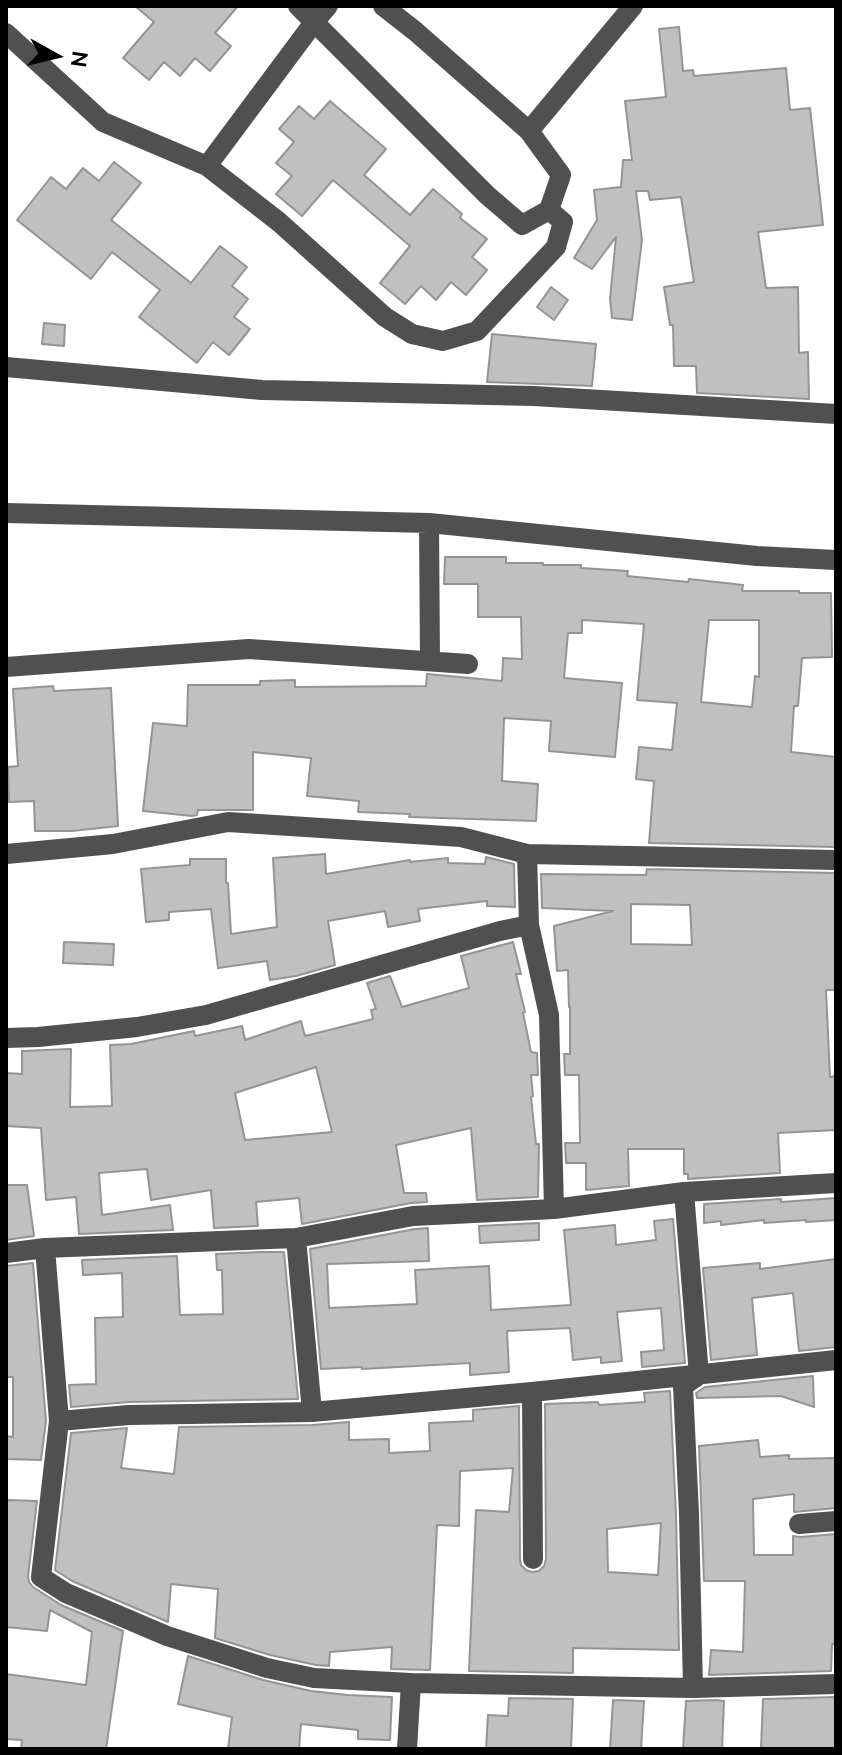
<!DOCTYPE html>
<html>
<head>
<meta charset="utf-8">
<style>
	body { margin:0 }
	#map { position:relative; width:842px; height:1755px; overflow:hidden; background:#fff; font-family:Ubuntu,sans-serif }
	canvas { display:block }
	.frame { position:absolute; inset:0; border:8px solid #000; pointer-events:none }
	.north { position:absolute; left:16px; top:16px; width:80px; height:80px; -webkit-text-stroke:6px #fff; paint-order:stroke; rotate:98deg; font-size:22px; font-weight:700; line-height:32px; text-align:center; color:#000 }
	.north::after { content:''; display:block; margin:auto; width:28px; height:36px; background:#000; clip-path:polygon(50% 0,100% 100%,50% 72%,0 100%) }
</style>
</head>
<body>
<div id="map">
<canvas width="842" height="1755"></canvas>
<div class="frame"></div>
<div class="north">N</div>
</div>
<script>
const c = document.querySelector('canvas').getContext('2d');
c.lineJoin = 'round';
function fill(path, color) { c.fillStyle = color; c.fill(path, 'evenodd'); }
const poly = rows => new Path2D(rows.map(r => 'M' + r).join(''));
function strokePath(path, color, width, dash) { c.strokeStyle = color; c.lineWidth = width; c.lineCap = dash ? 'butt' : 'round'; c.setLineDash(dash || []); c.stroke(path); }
const building = poly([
	[135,6,238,6,215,33,231,46,210,71,195,58,180,76,164,62,149,80,123,58,154,22,135,6],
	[679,27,683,71,693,70,694,76,786,68,790,110,810,108,823,225,758,232,766,288,798,287,799,353,808,352,809,399,697,393,696,366,674,366,673,325,670,325,664,287,694,282,681,197,650,200,648,191,636,191,642,240,632,320,612,318,610,299,616,237,592,269,574,258,597,220,594,190,621,187,623,160,632,160,625,101,666,97,659,29,679,27],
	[330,101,386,149,364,175,410,215,433,189,462,214,460,218,487,239,472,257,487,270,466,295,451,282,436,300,421,286,405,304,380,283,410,246,333,180,302,216,276,194,292,176,276,163,294,142,279,129,299,106,314,119,330,101],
	[114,162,141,183,111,220,191,283,220,246,247,267,232,286,248,299,234,317,250,329,229,355,213,342,197,363,139,317,160,290,112,252,91,279,17,220,51,177,66,189,83,168,99,181,114,162],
	[551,287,568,300,554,320,537,307,551,287],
	[44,323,65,325,64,346,42,344,44,323],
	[492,334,596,344,592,386,487,382,492,334],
	[445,557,506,557,506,563,543,563,543,565,581,565,581,568,628,571,627,576,688,582,689,579,743,585,742,591,799,591,799,593,831,593,832,657,802,658,798,706,794,706,791,752,836,757,836,847,649,843,654,781,636,779,639,747,672,750,677,703,637,700,644,624,582,620,582,633,568,633,564,678,622,683,615,757,549,751,551,721,504,718,502,781,538,784,536,821,409,817,410,814,358,812,359,801,307,796,311,758,253,752,253,810,198,810,197,815,192,816,143,811,153,723,187,726,188,685,260,685,260,681,295,680,295,687,426,686,427,674,502,681,503,658,522,659,521,617,478,617,478,584,444,584,445,557],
	[709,620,759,620,759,677,755,676,752,707,701,702,709,620],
	[53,686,54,691,111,688,118,826,72,831,35,831,34,801,9,802,8,767,18,766,13,689,53,686],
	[325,854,326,874,410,860,410,862,448,858,448,863,485,864,486,857,514,864,515,907,487,906,487,901,418,909,420,921,388,927,385,911,328,921,335,965,296,976,270,980,267,961,218,968,211,909,169,912,169,920,146,922,141,869,190,865,190,859,226,859,226,883,228,883,231,934,277,927,273,858,325,854],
	[647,869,836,873,836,990,826,990,830,1077,836,1076,836,1130,778,1133,780,1173,688,1179,688,1174,684,1174,684,1149,628,1149,629,1186,586,1190,586,1163,566,1163,565,1143,580,1143,579,1075,565,1075,564,1054,570,1054,570,1007,569,1007,568,970,557,971,554,926,613,911,542,908,541,874,646,875,647,869],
	[631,904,690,905,692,945,631,944,631,904],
	[64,942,114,944,113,965,63,963,64,942],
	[513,942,521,974,516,974,525,1012,523,1013,531,1052,537,1053,538,1075,531,1075,533,1096,531,1097,536,1144,539,1144,538,1197,477,1200,471,1128,396,1145,404,1193,426,1193,427,1202,411,1203,302,1224,299,1198,256,1202,258,1226,214,1228,211,1190,151,1200,147,1169,99,1173,102,1215,170,1205,173,1230,79,1234,76,1197,46,1200,41,1128,6,1126,6,1073,22,1074,22,1051,71,1049,70,1107,112,1106,110,1045,131,1044,194,1031,195,1036,242,1026,245,1040,301,1021,305,1036,373,1019,371,1010,376,1009,367,983,390,976,402,1007,469,988,461,956,513,942],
	[316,1067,332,1132,245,1140,235,1093,316,1067],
	[6,1185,27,1185,34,1236,6,1240,6,1185],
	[836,1198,836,1220,806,1222,806,1220,764,1223,764,1220,721,1225,721,1221,704,1223,704,1204,781,1199,781,1202,836,1198],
	[673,1219,685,1363,642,1367,641,1352,664,1350,661,1308,617,1312,622,1361,601,1363,601,1357,573,1360,570,1328,507,1331,509,1372,470,1375,470,1363,362,1369,362,1367,321,1369,310,1249,415,1229,428,1228,429,1261,327,1264,329,1308,417,1304,415,1270,489,1266,491,1310,571,1305,564,1230,615,1225,616,1245,656,1240,654,1221,673,1219],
	[539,1223,539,1240,480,1243,479,1226,539,1223],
	[261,1252,284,1252,298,1399,129,1402,71,1407,69,1385,96,1384,95,1318,123,1317,122,1273,83,1275,82,1260,177,1256,180,1315,223,1314,222,1270,217,1270,216,1254,261,1252],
	[836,1259,836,1347,799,1351,793,1293,752,1298,757,1355,711,1360,703,1268,760,1263,760,1269,836,1259],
	[33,1263,46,1421,41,1460,6,1459,6,1436,13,1437,13,1377,6,1377,6,1266,33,1263],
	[813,1376,814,1407,781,1396,697,1398,696,1393,705,1387,813,1376],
	[670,1391,676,1514,679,1650,573,1648,573,1673,469,1671,476,1510,509,1512,513,1468,460,1471,459,1526,437,1525,430,1670,391,1669,392,1647,330,1652,329,1666,316,1665,270,1655,215,1638,218,1589,171,1584,168,1622,72,1581,55,1570,71,1433,127,1428,121,1468,174,1474,179,1427,312,1425,349,1422,349,1440,389,1439,389,1453,430,1451,429,1423,473,1421,473,1410,519,1406,520,1559,521,1565,526,1570,532,1572,539,1571,544,1566,546,1559,545,1404,598,1402,599,1405,645,1402,644,1393,670,1391],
	[661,1523,658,1575,608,1572,607,1529,661,1523],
	[758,1440,760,1457,789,1455,789,1459,836,1458,836,1508,794,1512,794,1494,753,1499,754,1555,793,1555,793,1536,800,1537,836,1534,836,1644,832,1644,831,1671,709,1675,711,1650,743,1652,745,1581,704,1581,699,1446,758,1440],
	[6,1500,37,1501,28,1576,29,1582,33,1587,61,1605,123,1631,106,1749,21,1749,22,1740,6,1739,6,1674,86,1685,92,1632,50,1610,47,1631,6,1627,6,1500],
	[188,1656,263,1680,311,1691,348,1695,392,1697,390,1740,358,1739,358,1730,301,1724,299,1749,228,1749,232,1717,178,1704,188,1656],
	[836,1697,836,1749,761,1749,763,1699,836,1697],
	[509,1698,573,1699,571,1749,486,1749,488,1715,508,1716,509,1698],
	[613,1700,644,1701,641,1749,610,1749,613,1700],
	[715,1700,724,1701,722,1749,683,1749,686,1701,715,1700]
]);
fill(building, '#c0c0c0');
strokePath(building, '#949494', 2);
strokePath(poly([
	[298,6,487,195,522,225,549,210,561,175,529,131,415,31,383,6],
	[6,33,103,122,207,166,279,222,385,317,412,334,443,341,477,331,556,247,563,222,549,210],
	[529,131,633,6],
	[207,166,315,21,328,6],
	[6,367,262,390,534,396,836,414],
	[6,513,429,523,757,556,836,560],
	[429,523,430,661],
	[6,667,249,649,468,664],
	[6,854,113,844,228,822,461,837,527,854,836,860],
	[527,854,529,925,549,1015,554,1209],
	[6,1038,38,1037,137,1027,206,1015,500,931,529,925],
	[684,1192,699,1375,683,1386,689,1514,693,1688],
	[296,1238,312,1412],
	[45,1248,59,1421,41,1577,66,1593,167,1636,267,1668,314,1678,411,1683,693,1688,836,1684],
	[6,1253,45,1248,296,1238,413,1216,554,1209,684,1192,836,1183],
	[532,1392,533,1559],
	[59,1421,129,1415,312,1412,532,1392,836,1360],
	[799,1524,836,1521],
	[407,1749,411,1683]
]), '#505050', 20);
</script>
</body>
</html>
